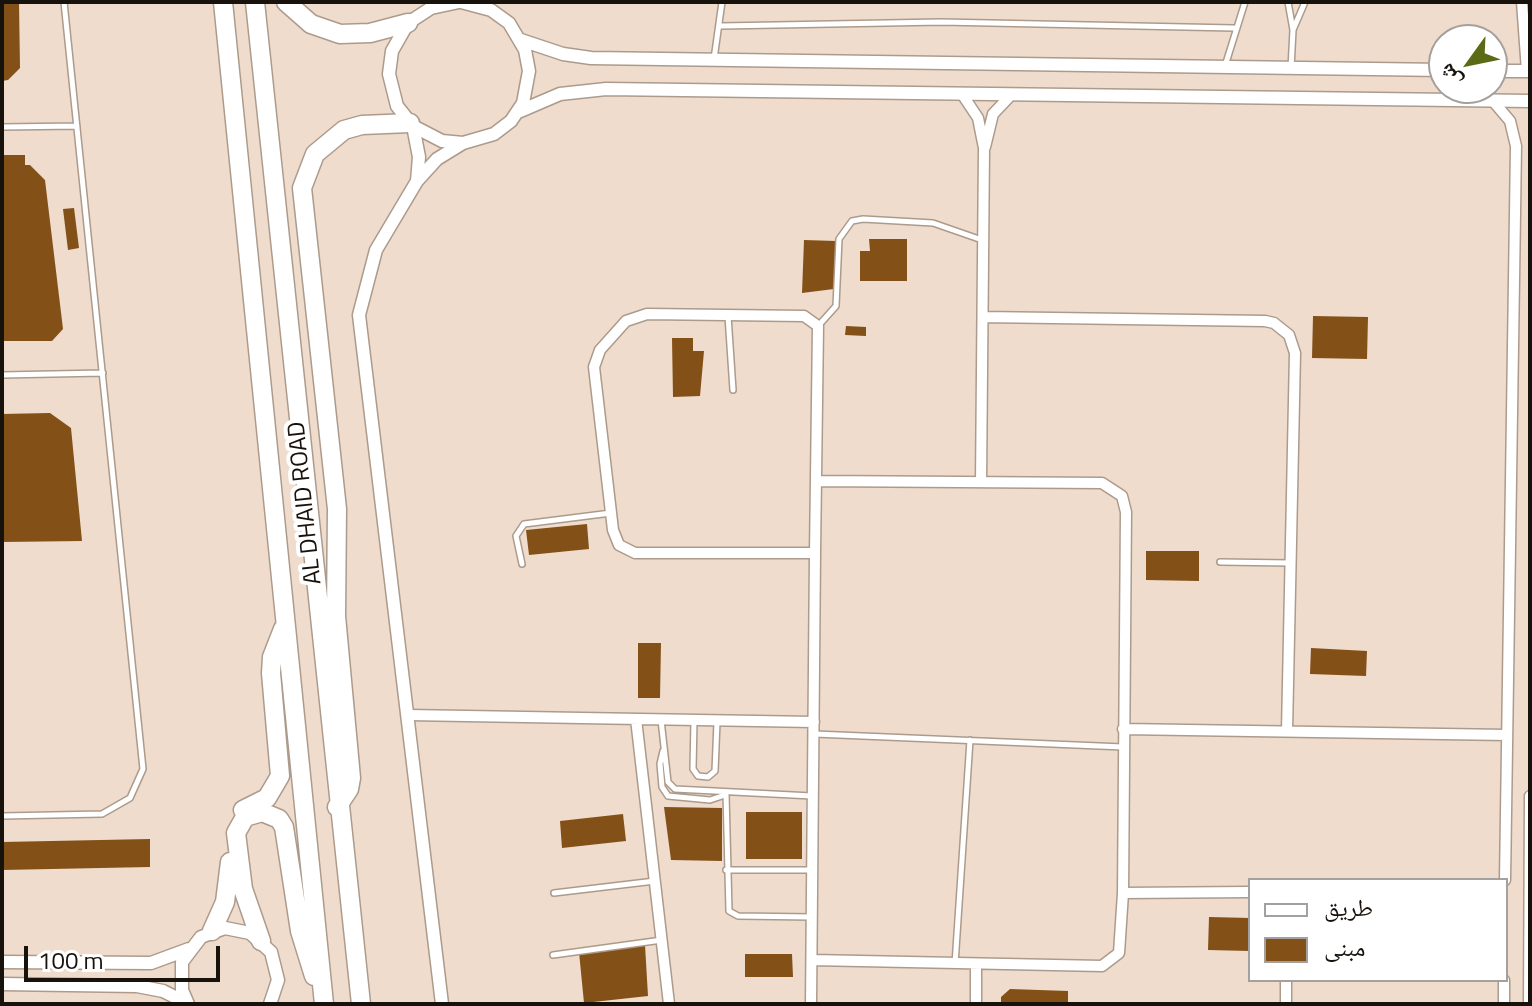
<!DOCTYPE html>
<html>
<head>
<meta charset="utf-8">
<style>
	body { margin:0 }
	#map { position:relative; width:1532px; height:1006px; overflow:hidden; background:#efdccc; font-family:"Titillium Web","Noto Naskh Arabic",sans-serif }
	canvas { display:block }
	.frame { position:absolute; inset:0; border:4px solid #18120c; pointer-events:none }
	.legend { position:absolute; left:1248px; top:878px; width:260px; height:104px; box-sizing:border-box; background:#fff; border:2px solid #a3a09e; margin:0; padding:10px 14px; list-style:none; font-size:24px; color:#18120c }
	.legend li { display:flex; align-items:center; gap:16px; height:40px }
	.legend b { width:40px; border:2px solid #a3a09e }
	.north { position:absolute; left:1428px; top:24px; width:80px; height:80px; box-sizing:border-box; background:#fff; border:2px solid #a3a09e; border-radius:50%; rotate:237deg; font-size:22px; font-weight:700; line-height:32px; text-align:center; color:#18120c }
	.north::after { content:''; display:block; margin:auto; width:28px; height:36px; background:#5a6b16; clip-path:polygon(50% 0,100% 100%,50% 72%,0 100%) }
	.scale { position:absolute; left:24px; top:946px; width:196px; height:36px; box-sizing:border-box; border:4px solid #18120c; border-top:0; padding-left:10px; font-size:24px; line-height:28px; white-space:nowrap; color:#18120c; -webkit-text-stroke:6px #fff; paint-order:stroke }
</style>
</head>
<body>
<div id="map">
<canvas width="1532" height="1006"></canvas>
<div class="frame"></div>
<ul class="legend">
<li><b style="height:10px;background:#fff"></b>طريق</li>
<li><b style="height:22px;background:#835017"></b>مبنى</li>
</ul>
<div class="north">ش</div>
<div class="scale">100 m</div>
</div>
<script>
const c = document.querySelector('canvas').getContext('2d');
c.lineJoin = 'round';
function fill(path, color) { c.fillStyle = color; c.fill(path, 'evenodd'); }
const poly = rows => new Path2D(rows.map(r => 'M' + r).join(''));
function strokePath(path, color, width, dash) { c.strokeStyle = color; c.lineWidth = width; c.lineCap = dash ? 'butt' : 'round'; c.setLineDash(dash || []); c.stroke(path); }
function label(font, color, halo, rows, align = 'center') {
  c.font = font + ' "Titillium Web",sans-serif'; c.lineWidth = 8; c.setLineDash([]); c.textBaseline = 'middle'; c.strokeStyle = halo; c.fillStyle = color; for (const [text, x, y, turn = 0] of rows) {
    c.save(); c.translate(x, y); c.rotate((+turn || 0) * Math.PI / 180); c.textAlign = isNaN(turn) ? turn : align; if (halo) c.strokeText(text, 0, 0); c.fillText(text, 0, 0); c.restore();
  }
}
fill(poly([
	[2,2,19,2,20,68,8,80,2,81],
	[2,155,25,155,25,165,30,165,45,180,63,329,52,341,2,341],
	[74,208,79,248,68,250,63,209],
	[869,239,907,239,907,281,860,281,860,251,870,251],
	[804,240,836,241,834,289,802,293],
	[1313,316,1368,317,1367,359,1312,358],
	[846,326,866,327,866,336,845,335],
	[672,338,693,338,693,351,704,351,700,396,673,397],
	[50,413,71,428,82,541,2,542,2,414],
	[587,524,589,549,529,555,526,530],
	[1146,551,1199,551,1199,581,1146,580],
	[638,643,661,643,660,698,638,698],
	[1311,648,1367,651,1366,676,1310,674],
	[664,807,722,808,722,861,671,860],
	[746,812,802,812,802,859,746,859],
	[623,814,626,841,562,848,560,821],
	[150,839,150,867,2,870,2,842],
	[1209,917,1250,918,1250,951,1208,950],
	[645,945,648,996,584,1003,579,952],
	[745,954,792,954,793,977,745,977],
	[1010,989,1068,991,1068,1004,1001,1004,1001,997]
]), '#835017');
const service = poly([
	[1288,2,1293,30,1291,68],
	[721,26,941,22,1234,28],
	[1293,30,1305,2],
	[714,59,722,2],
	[1225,66,1245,2],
	[2,127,77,126],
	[728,316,733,390],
	[819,325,836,306,839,239,852,221,863,219,933,223,982,240],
	[2,375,103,373],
	[1220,562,1290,563],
	[522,564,516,536,524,524,611,513],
	[661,720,668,782,675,789,812,796],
	[694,721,693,769,698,776,708,777,715,771,717,722],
	[815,734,1123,747],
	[663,751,660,764,662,787,668,796,710,800,725,795],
	[726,794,729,911,738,916,812,917],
	[2,816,102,814,130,798,143,769,64,2],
	[726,870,813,870],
	[554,893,655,881],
	[553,955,662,940],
	[955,964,970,740]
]);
const minor = poly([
	[1522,2,1527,71],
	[962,94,978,118,984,148,981,482],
	[1493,101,1510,121,1516,146,1505,880],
	[985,147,993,114,1012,94],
	[647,314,804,316,818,326,815,553,635,553,619,545,613,530,594,367,600,350,626,321,647,314],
	[983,317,1265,321,1274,323,1289,335,1295,353,1287,731],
	[408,715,814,722],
	[636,719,669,1004],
	[1123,729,1507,735],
	[1123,893,1250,892],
	[812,960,1102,966,1119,953,1123,893,1126,512,1122,496,1102,483,818,481],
	[1504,980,1504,1004],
	[811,1004,815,553],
	[976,1004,976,966],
	[1286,1004,1286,980],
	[1529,1004,1530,796]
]);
const tertiary = poly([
	[459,2,431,8,408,23,392,51,389,74,397,106,413,126,442,141,463,143,494,134,511,121,523,103,529,71,525,50,509,23,491,10,461,2],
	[521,40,563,54,591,58,1444,70],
	[1492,71,1530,71],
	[518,112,560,94,606,89,1530,101],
	[413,126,419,157,417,181],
	[2,962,151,963,189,949],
	[2,984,137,986,163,991,187,1003],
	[188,1004,182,990,182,962,201,937,225,928,250,933,271,952,278,980,270,1004],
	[442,1004,359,315,376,250,417,181,437,159,463,143]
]);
const motorway = poly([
	[223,2,324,1004],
	[255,2,361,1004],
	[286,2,311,24,340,34,370,33,408,23],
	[337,807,349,789,351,778,336,616,337,509,302,188,315,154,344,130,362,125,410,123],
	[243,810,267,798,280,776,271,673,272,657,283,629],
	[212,931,225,902,230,862],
	[261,941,243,889,236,833,245,817,262,812,279,819,284,827,300,931,314,976]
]);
strokePath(service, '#ac9b8c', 8);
strokePath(minor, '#ac9b8c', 13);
strokePath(tertiary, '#ac9b8c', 15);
strokePath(motorway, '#ac9b8c', 21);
strokePath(service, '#fff', 5);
strokePath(minor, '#fff', 10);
strokePath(tertiary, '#fff', 12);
strokePath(motorway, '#fff', 18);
label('24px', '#18120c', '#fff', [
	["AL DHAID ROAD",306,503,-96]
]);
</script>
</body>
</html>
